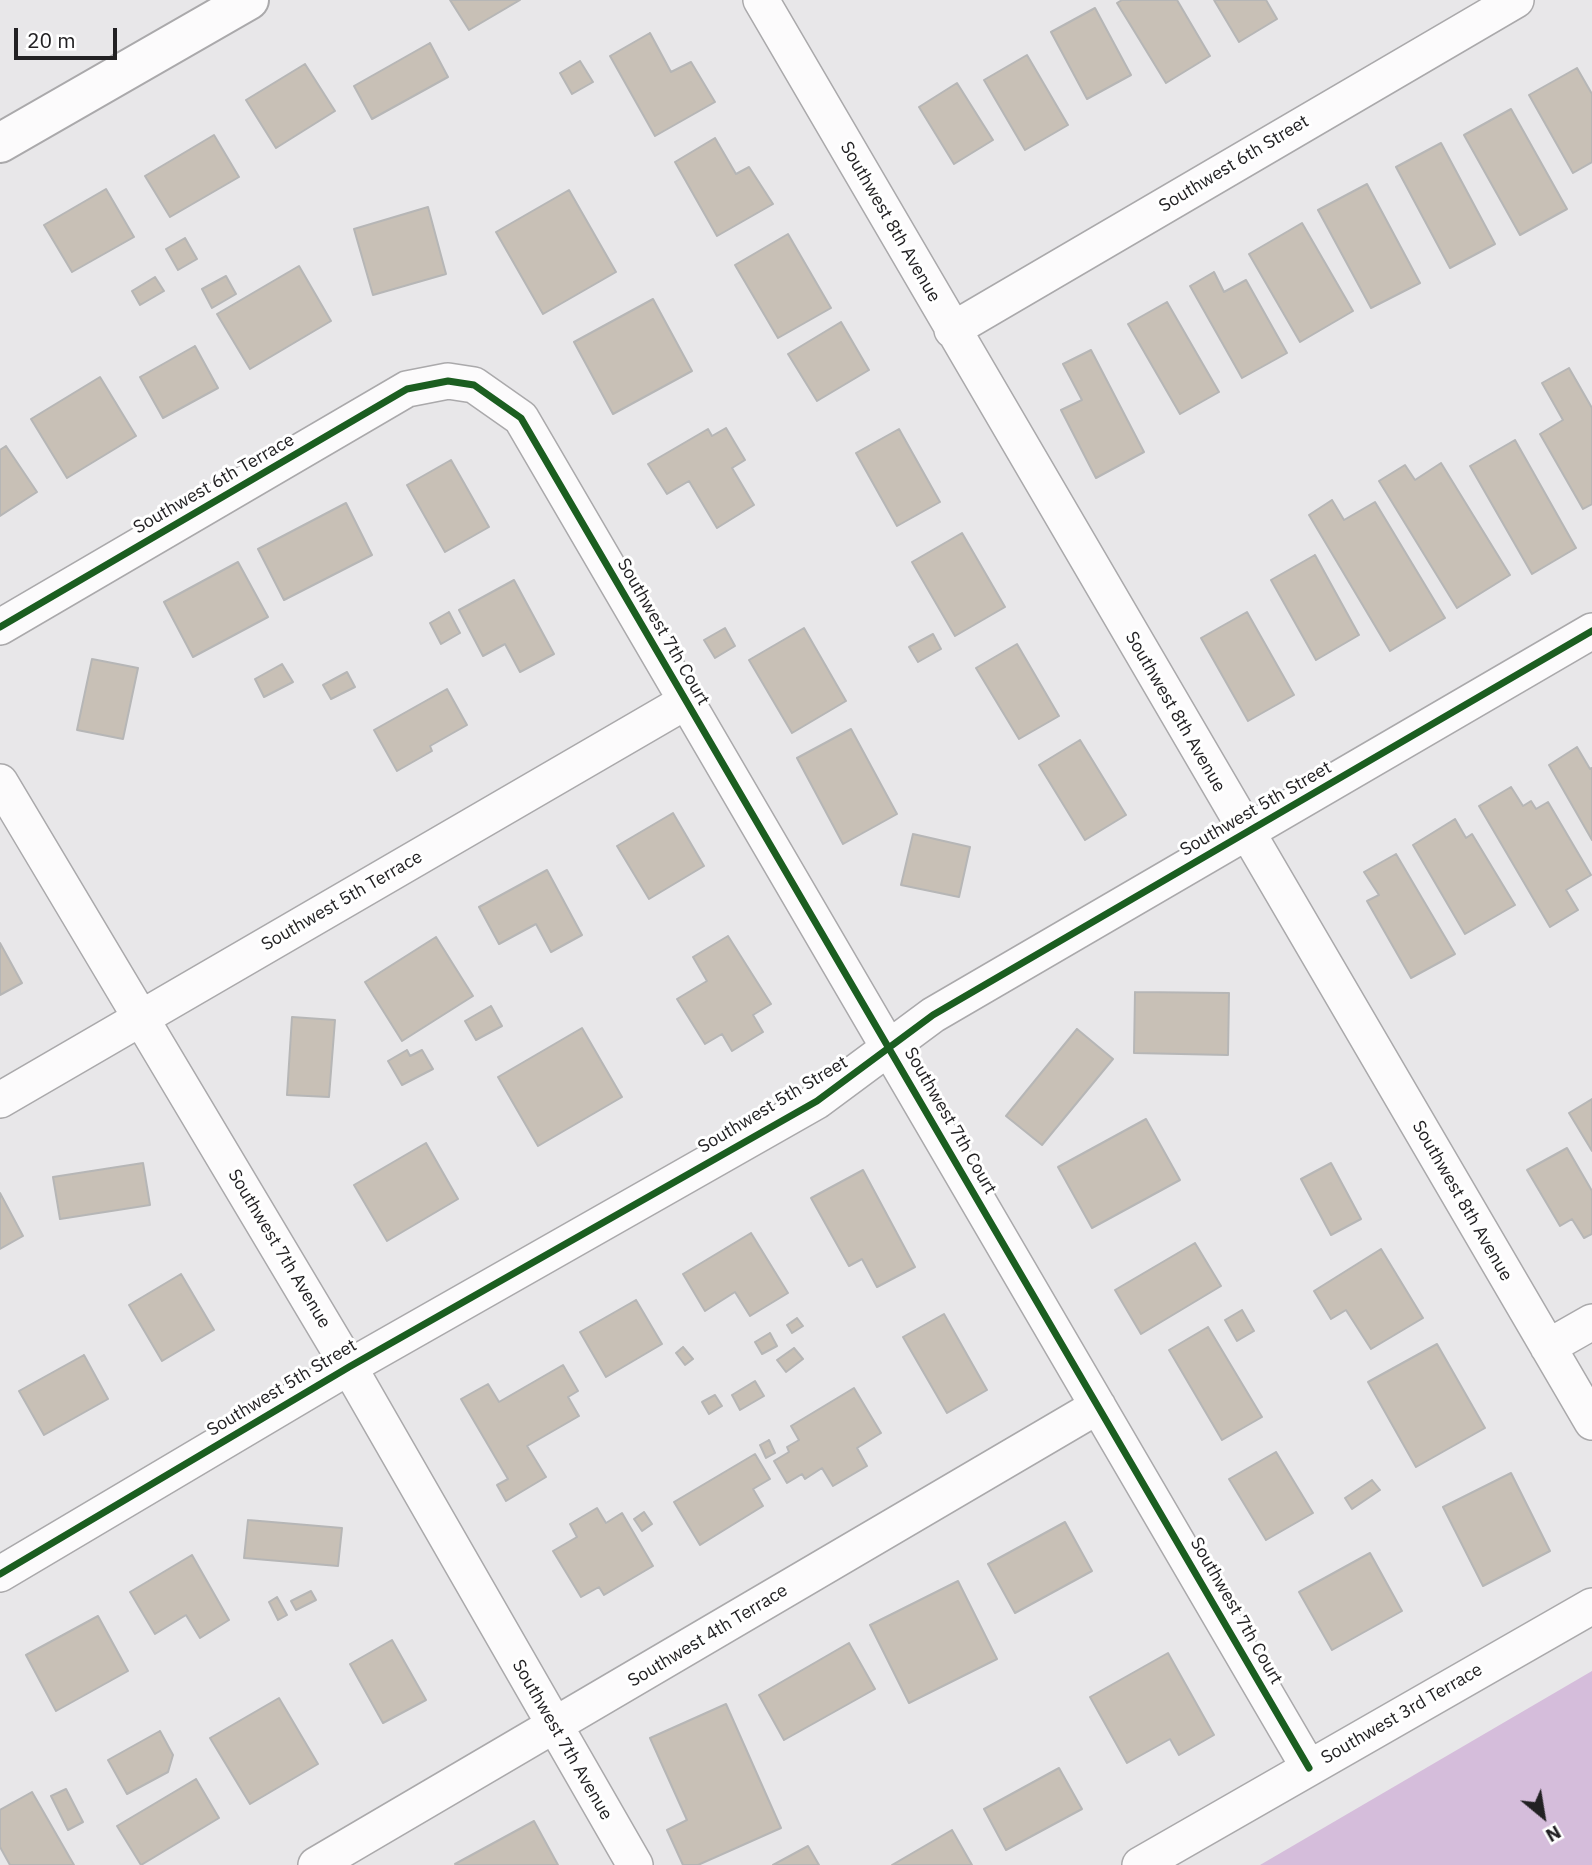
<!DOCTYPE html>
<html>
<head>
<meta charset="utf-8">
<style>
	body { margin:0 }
	#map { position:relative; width:1592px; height:1865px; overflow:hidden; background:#e8e7e9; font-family:"IBM Plex Sans",sans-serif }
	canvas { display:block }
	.north { position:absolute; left:1508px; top:1781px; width:70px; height:70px; -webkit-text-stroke:5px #fff; paint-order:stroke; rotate:150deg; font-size:19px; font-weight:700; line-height:28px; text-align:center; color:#222123 }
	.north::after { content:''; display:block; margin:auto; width:24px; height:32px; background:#222123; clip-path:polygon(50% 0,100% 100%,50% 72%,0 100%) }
	.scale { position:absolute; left:14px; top:28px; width:103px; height:32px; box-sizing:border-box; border:4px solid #222123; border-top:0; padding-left:9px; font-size:21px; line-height:24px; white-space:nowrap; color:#222123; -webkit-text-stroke:5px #fff; paint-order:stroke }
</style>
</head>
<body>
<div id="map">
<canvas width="1592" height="1865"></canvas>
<div class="north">N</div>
<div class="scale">20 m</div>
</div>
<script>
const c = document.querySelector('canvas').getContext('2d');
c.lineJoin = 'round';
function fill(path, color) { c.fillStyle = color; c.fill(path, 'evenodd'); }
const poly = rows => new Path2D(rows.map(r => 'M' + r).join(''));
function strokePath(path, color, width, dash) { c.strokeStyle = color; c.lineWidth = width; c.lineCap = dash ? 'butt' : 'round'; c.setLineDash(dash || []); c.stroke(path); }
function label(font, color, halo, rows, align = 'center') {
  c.font = font + ' "IBM Plex Sans",sans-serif'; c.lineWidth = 6; c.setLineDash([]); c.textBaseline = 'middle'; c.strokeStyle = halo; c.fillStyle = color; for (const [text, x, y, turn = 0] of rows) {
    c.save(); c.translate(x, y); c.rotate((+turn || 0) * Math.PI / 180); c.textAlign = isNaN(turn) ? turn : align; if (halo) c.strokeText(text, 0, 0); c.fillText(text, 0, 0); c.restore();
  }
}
fill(poly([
	[1592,1671,1592,1865,1260,1865]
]), '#d5bddb');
const building = poly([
	[450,0,520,0,469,30,450,0],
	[1122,0,1177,0,1210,56,1166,83,1117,3,1122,0],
	[1214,0,1266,0,1277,19,1239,42,1214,0],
	[1095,8,1131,75,1087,99,1051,32,1095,8],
	[650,33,671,72,691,62,715,102,655,136,610,56,650,33],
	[430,43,448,77,372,119,354,86,430,43],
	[1027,55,1068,125,1025,150,984,80,1027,55],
	[580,61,593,82,572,94,560,73,580,61],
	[305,64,335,111,276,148,246,100,305,64],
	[1577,68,1592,94,1592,162,1573,173,1529,95,1577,68],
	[957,83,993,140,954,164,919,107,957,83],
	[1511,109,1567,209,1520,235,1464,135,1511,109],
	[214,135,239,177,170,217,145,176,214,135],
	[715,138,736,174,749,167,773,204,717,236,675,162,715,138],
	[1441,143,1495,244,1450,268,1396,167,1441,143],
	[1367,184,1420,283,1371,308,1318,210,1367,184],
	[106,189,134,237,72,272,44,225,106,189],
	[569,190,616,272,543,314,496,232,569,190],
	[428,207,446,274,373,295,354,229,428,207],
	[1302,223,1353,311,1300,342,1249,254,1302,223],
	[788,234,831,308,778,338,735,265,788,234],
	[185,238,197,259,178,270,166,249,185,238],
	[299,266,331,321,250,369,217,314,299,266],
	[1214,272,1224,292,1246,280,1287,353,1242,378,1190,286,1214,272],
	[226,276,236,294,212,308,202,289,226,276],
	[155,277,164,291,140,305,132,291,155,277],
	[653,299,692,371,613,414,574,342,653,299],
	[1167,302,1219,392,1180,414,1128,324,1167,302],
	[841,322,869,370,817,401,788,354,841,322],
	[195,346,218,388,163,418,140,377,195,346],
	[1091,350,1144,452,1096,478,1061,410,1082,400,1063,364,1091,350],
	[1569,368,1592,408,1592,504,1583,509,1540,434,1563,420,1542,383,1569,368],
	[100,377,136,436,67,478,31,419,100,377],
	[726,428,745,460,732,468,754,505,717,528,689,481,667,494,648,464,708,429,712,436,726,428],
	[899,429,940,502,897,526,856,453,899,429],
	[1515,440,1576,548,1532,574,1470,466,1515,440],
	[6,446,37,492,0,516,0,450,6,446],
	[451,460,489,527,445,552,407,485,451,460],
	[1441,463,1510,575,1457,608,1379,481,1405,465,1415,480,1441,463],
	[1332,500,1344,520,1375,502,1445,618,1390,651,1309,515,1332,500],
	[346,503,372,555,284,600,258,549,346,503],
	[962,533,1005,607,955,636,912,562,962,533],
	[1315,555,1359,635,1316,660,1271,580,1315,555],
	[238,562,268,617,193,657,164,602,238,562],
	[514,580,554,654,520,672,505,644,483,656,459,610,514,580],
	[449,612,460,633,441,644,430,623,449,612],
	[1247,612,1294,695,1248,721,1201,638,1247,612],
	[725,628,735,646,715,658,704,640,725,628],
	[804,628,846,701,792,733,749,660,804,628],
	[933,634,941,649,918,662,909,647,933,634],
	[1017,644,1059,716,1019,739,976,668,1017,644],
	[92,659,138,668,123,739,77,730,92,659],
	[282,664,293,682,264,697,255,679,282,664],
	[347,672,355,687,331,699,323,685,347,672],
	[447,689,467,725,430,746,432,751,397,771,374,730,447,689],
	[851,729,897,814,843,844,797,758,851,729],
	[1080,740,1126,815,1085,840,1039,765,1080,740],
	[1577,747,1590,769,1592,768,1592,840,1549,765,1577,747],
	[1511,787,1523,806,1531,801,1536,809,1548,802,1591,875,1566,890,1578,910,1550,927,1479,806,1511,787],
	[673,813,704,866,649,899,617,846,673,813],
	[1455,819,1466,838,1472,834,1515,905,1465,934,1413,845,1455,819],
	[913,834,970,847,959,897,901,885,913,834],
	[1396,854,1455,954,1411,978,1367,901,1379,895,1364,872,1396,854],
	[547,870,582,935,551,952,536,924,499,944,479,907,547,870],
	[728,936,771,1004,753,1015,763,1032,732,1051,722,1034,705,1044,677,999,707,981,693,957,728,936],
	[436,937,473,996,402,1041,365,982,436,937],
	[0,943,22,983,0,995,0,943],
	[1135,992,1229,993,1228,1055,1134,1053,1135,992],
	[491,1006,502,1026,476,1040,465,1021,491,1006],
	[292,1017,335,1020,329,1097,287,1095,292,1017],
	[582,1028,622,1097,538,1146,498,1077,582,1028],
	[1077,1029,1113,1059,1042,1145,1006,1116,1077,1029],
	[407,1050,410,1056,422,1050,433,1069,402,1085,388,1061,407,1050],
	[1592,1099,1592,1151,1569,1113,1592,1099],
	[1146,1119,1180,1180,1092,1228,1058,1167,1146,1119],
	[426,1143,458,1199,387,1241,354,1185,426,1143],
	[1567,1148,1592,1191,1592,1234,1584,1238,1572,1219,1560,1226,1527,1170,1567,1148],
	[143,1163,150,1205,60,1219,53,1177,143,1163],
	[1331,1163,1361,1219,1331,1235,1301,1179,1331,1163],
	[863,1170,915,1267,877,1287,862,1259,849,1266,811,1198,863,1170],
	[0,1193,23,1236,0,1249,0,1193],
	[751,1233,788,1293,750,1316,735,1292,705,1311,683,1274,751,1233],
	[1195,1243,1221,1286,1141,1334,1115,1290,1195,1243],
	[1381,1249,1423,1318,1371,1349,1346,1310,1331,1319,1314,1291,1381,1249],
	[181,1274,214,1330,162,1361,129,1305,181,1274],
	[636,1300,662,1344,606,1377,580,1332,636,1300],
	[1242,1310,1254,1331,1237,1341,1225,1320,1242,1310],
	[944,1314,987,1390,947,1413,903,1337,944,1314],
	[797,1318,803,1326,792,1333,787,1325,797,1318],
	[1208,1327,1262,1417,1222,1440,1169,1350,1208,1327],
	[770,1333,777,1346,762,1354,755,1342,770,1333],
	[1437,1344,1485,1428,1416,1467,1368,1382,1437,1344],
	[683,1347,693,1359,685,1365,676,1353,683,1347],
	[794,1348,803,1359,786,1372,777,1360,794,1348],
	[84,1355,108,1399,44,1435,19,1391,84,1355],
	[563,1365,578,1391,568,1397,579,1416,527,1446,546,1477,506,1501,497,1485,508,1479,461,1399,488,1384,499,1402,563,1365],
	[755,1381,764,1396,740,1410,732,1395,755,1381],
	[854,1388,881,1433,857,1448,867,1466,833,1486,822,1468,805,1479,802,1474,787,1483,774,1461,789,1452,787,1447,799,1440,791,1426,854,1388],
	[715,1395,722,1406,709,1414,702,1402,715,1395],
	[769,1440,775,1453,766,1458,760,1445,769,1440],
	[1276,1452,1313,1513,1266,1540,1229,1479,1276,1452],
	[755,1454,770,1479,753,1489,763,1506,700,1545,674,1502,755,1454],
	[1511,1473,1550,1551,1483,1586,1443,1507,1511,1473],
	[1372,1480,1380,1490,1352,1509,1345,1498,1372,1480],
	[597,1508,606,1523,622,1513,653,1566,604,1595,599,1587,581,1597,553,1551,577,1537,570,1524,597,1508],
	[644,1512,652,1524,642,1531,634,1519,644,1512],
	[248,1520,342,1528,338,1566,244,1558,248,1520],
	[1065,1522,1092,1571,1015,1613,988,1564,1065,1522],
	[1370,1553,1402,1611,1332,1650,1299,1592,1370,1553],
	[192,1555,229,1620,200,1638,186,1615,155,1634,130,1592,192,1555],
	[958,1581,997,1659,909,1703,870,1625,958,1581],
	[311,1591,316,1600,296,1610,291,1601,311,1591],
	[277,1597,287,1615,278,1620,269,1602,277,1597],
	[98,1616,128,1671,56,1711,26,1655,98,1616],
	[392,1640,426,1700,383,1723,350,1664,392,1640],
	[849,1643,875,1689,784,1740,759,1695,849,1643],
	[1168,1653,1214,1735,1179,1755,1170,1739,1127,1763,1090,1697,1168,1653],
	[279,1698,318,1764,250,1804,210,1738,279,1698],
	[726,1704,781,1828,698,1865,683,1865,667,1830,687,1820,650,1738,726,1704],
	[160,1731,173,1755,168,1772,127,1794,108,1760,160,1731],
	[1059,1768,1082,1809,1006,1850,984,1809,1059,1768],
	[196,1779,219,1818,141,1865,117,1826,196,1779],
	[66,1789,83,1822,68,1830,51,1796,66,1789],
	[32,1792,74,1865,10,1865,0,1847,0,1810,32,1792],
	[534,1821,558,1865,456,1865,455,1864,534,1821],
	[952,1830,972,1865,892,1865,952,1830],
	[808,1846,819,1865,773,1865,808,1846]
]);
fill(building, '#c8c0b6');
strokePath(building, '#b6b6b6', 2);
const minor = poly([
	[761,0,1592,1422],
	[952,330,1516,0],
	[0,627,407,389,448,381,474,385,521,418,1309,1768],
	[0,782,349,1367,635,1865],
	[0,1100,685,702],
	[1548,1347,1592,1322],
	[0,1574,349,1367,817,1101,933,1015,1592,631],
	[316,1865,1098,1406],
	[1140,1865,1592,1606]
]);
const tertiary = poly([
	[0,143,249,0]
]);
strokePath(minor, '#aaa9ab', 38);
strokePath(tertiary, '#aaa9ab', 42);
strokePath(minor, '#fcfbfc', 35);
strokePath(tertiary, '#fcfbfc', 38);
strokePath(poly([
	[0,627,407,389,448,381,474,385,521,418,1309,1768],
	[0,1574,349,1367,817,1101,933,1015,1592,631]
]), '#1b5e20', 7);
label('18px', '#222123', '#fff', [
	["Southwest 6th Street",1234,164,-31],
	["Southwest 8th Avenue",890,222,60],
	["Southwest 6th Terrace",214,484,-30],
	["Southwest 7th Court",663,632,60],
	["Southwest 8th Avenue",1175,712,60],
	["Southwest 5th Street",1256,809,-30],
	["Southwest 5th Terrace",342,901,-30],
	["Southwest 5th Street",773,1105,-31],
	["Southwest 7th Court",950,1121,60],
	["Southwest 8th Avenue",1462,1201,60],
	["Southwest 7th Avenue",279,1249,59],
	["Southwest 5th Street",282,1388,-31],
	["Southwest 7th Court",1236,1611,60],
	["Southwest 4th Terrace",708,1636,-31],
	["Southwest 3rd Terrace",1402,1714,-30],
	["Southwest 7th Avenue",562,1740,60]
]);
</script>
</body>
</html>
